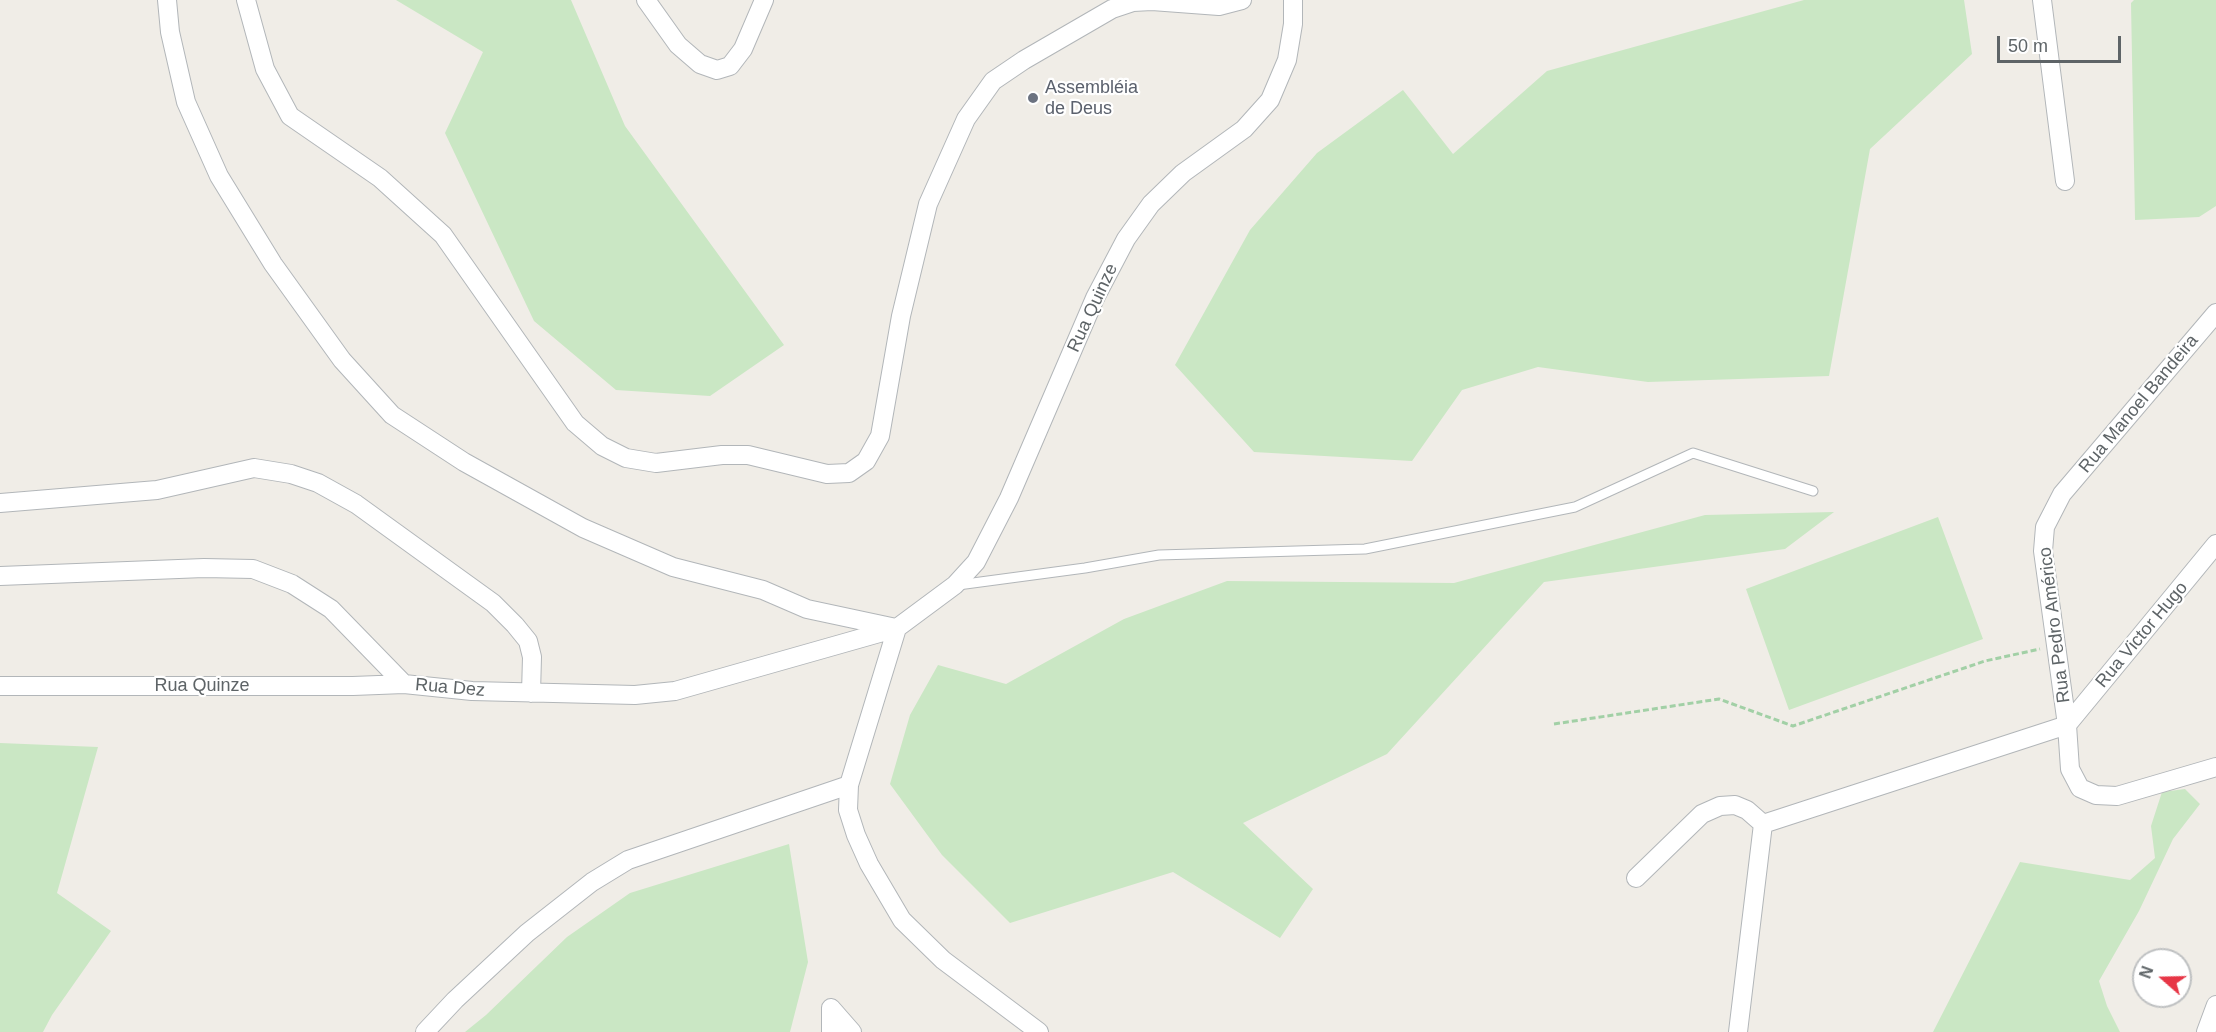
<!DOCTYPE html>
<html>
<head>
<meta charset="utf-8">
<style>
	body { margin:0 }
	#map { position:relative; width:2216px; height:1032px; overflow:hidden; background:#f0ede7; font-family:Helvetica,sans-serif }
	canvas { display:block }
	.north { position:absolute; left:2132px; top:948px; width:60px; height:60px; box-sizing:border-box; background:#fff; border:2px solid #bfc1c2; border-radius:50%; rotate:290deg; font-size:16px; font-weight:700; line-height:24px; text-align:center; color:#5e6467 }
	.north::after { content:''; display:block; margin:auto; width:21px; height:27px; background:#e73646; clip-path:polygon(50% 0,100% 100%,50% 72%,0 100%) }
	.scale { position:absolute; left:1997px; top:36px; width:124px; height:27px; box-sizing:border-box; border:3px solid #5e6467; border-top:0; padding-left:8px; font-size:18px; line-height:21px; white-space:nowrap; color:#5e6467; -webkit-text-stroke:4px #fff; paint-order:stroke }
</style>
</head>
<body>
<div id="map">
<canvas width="2216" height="1032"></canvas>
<div class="north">N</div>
<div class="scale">50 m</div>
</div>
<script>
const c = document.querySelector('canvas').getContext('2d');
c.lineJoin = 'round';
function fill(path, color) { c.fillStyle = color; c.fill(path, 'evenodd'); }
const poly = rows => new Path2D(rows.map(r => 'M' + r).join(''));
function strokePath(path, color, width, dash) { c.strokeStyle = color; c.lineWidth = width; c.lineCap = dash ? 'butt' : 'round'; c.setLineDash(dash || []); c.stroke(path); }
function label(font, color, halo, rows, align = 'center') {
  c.font = font + ' Helvetica,sans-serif'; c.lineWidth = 4.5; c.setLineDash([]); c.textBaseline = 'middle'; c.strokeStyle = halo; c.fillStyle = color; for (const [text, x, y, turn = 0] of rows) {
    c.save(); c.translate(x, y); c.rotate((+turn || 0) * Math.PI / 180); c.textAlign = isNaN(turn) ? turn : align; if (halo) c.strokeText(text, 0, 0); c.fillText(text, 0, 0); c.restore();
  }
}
fill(poly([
	[396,0,571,0,625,126,784,345,710,396,616,390,534,321,445,133,483,52],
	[1804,0,1964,0,1972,54,1870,149,1829,376,1648,382,1538,367,1462,390,1412,461,1254,452,1175,365,1250,230,1317,153,1403,90,1453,154,1547,71],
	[2134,0,2216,0,2216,206,2199,217,2135,220,2131,3],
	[1834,512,1785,549,1544,582,1387,754,1243,823,1313,889,1280,938,1173,872,1010,923,942,855,890,784,910,715,938,665,1006,684,1124,619,1227,581,1454,583,1705,515],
	[1938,517,1983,639,1789,710,1746,589],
	[0,743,98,747,57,893,111,931,52,1015,43,1032,0,1032],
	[2185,789,2200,804,2173,839,2139,911,2099,981,2107,1006,2120,1032,1933,1032,2020,862,2130,880,2155,858,2151,826,2162,792],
	[789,844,808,962,790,1032,465,1032,486,1015,567,937,630,893]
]), '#cae7c4');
const lane = poly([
	[958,585,1085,568,1159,555,1365,549,1575,507,1693,453,1813,491]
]);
const street = poly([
	[167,0,170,32,186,102,219,176,273,264,342,360,392,415,464,462,583,528,673,567,763,590,807,609,896,628],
	[246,0,265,69,290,116,380,178,443,235,575,423,602,446,626,458,656,463,722,455,748,455,827,474,849,473,866,461,880,436,901,316,928,204,966,119,993,81,1024,60,1112,9,1133,2,1152,1,1219,6,1242,0],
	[646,0,678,45,700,64,717,70,730,66,743,49,764,0],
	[2042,0,2065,181],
	[2216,313,2062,494,2045,527,2043,551,2067,725,2070,769,2080,788,2096,795,2117,796,2216,767],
	[0,503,157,490,254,468,291,474,318,483,356,504,493,603,515,625,528,641,532,657,531,693],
	[0,576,204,568,253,569,292,584,331,609,404,684,472,691,635,695,675,691,897,628,955,585,976,562,1009,498,1095,298,1126,239,1151,204,1183,173,1244,129,1270,100,1287,60,1293,24,1293,0],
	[897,628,849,785,848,810,856,835,869,864,902,920,943,960,1039,1032],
	[0,686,353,686,404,684],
	[2067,725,2216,544],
	[1763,824,2067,725],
	[1636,878,1702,814,1720,806,1735,805,1747,810,1763,824,1738,1032],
	[831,1008,852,1032],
	[425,1032,455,1000,527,933,592,882,628,860,849,785],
	[831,1032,831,1008],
	[2206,1032,2216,1005]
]);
strokePath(lane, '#b2b6b9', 11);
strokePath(street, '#b2b6b9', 20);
strokePath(poly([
	[1554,724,1719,699,1793,726,1985,661,2040,649]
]), '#a2d0a6', 3, [6, 3]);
strokePath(lane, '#fff', 9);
strokePath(street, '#fff', 18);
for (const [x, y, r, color] of [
	[1033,98,6,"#6b7280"]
]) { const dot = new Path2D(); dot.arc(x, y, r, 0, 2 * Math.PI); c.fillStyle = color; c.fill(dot); strokePath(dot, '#fff', 2); }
label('18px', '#5b616d', '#fff', [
	["Assembléia",1045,88],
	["de Deus",1045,109]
], 'left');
label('18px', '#5e6467', '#fff', [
	["Rua Quinze",1093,308,-65],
	["Rua Manoel Bandeira",2139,404,-50],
	["Rua Pedro Américo",2055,625,-97],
	["Rua Victor Hugo",2142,635,-50],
	["Rua Quinze",202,686],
	["Rua Dez",450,688,5]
]);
</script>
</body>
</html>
